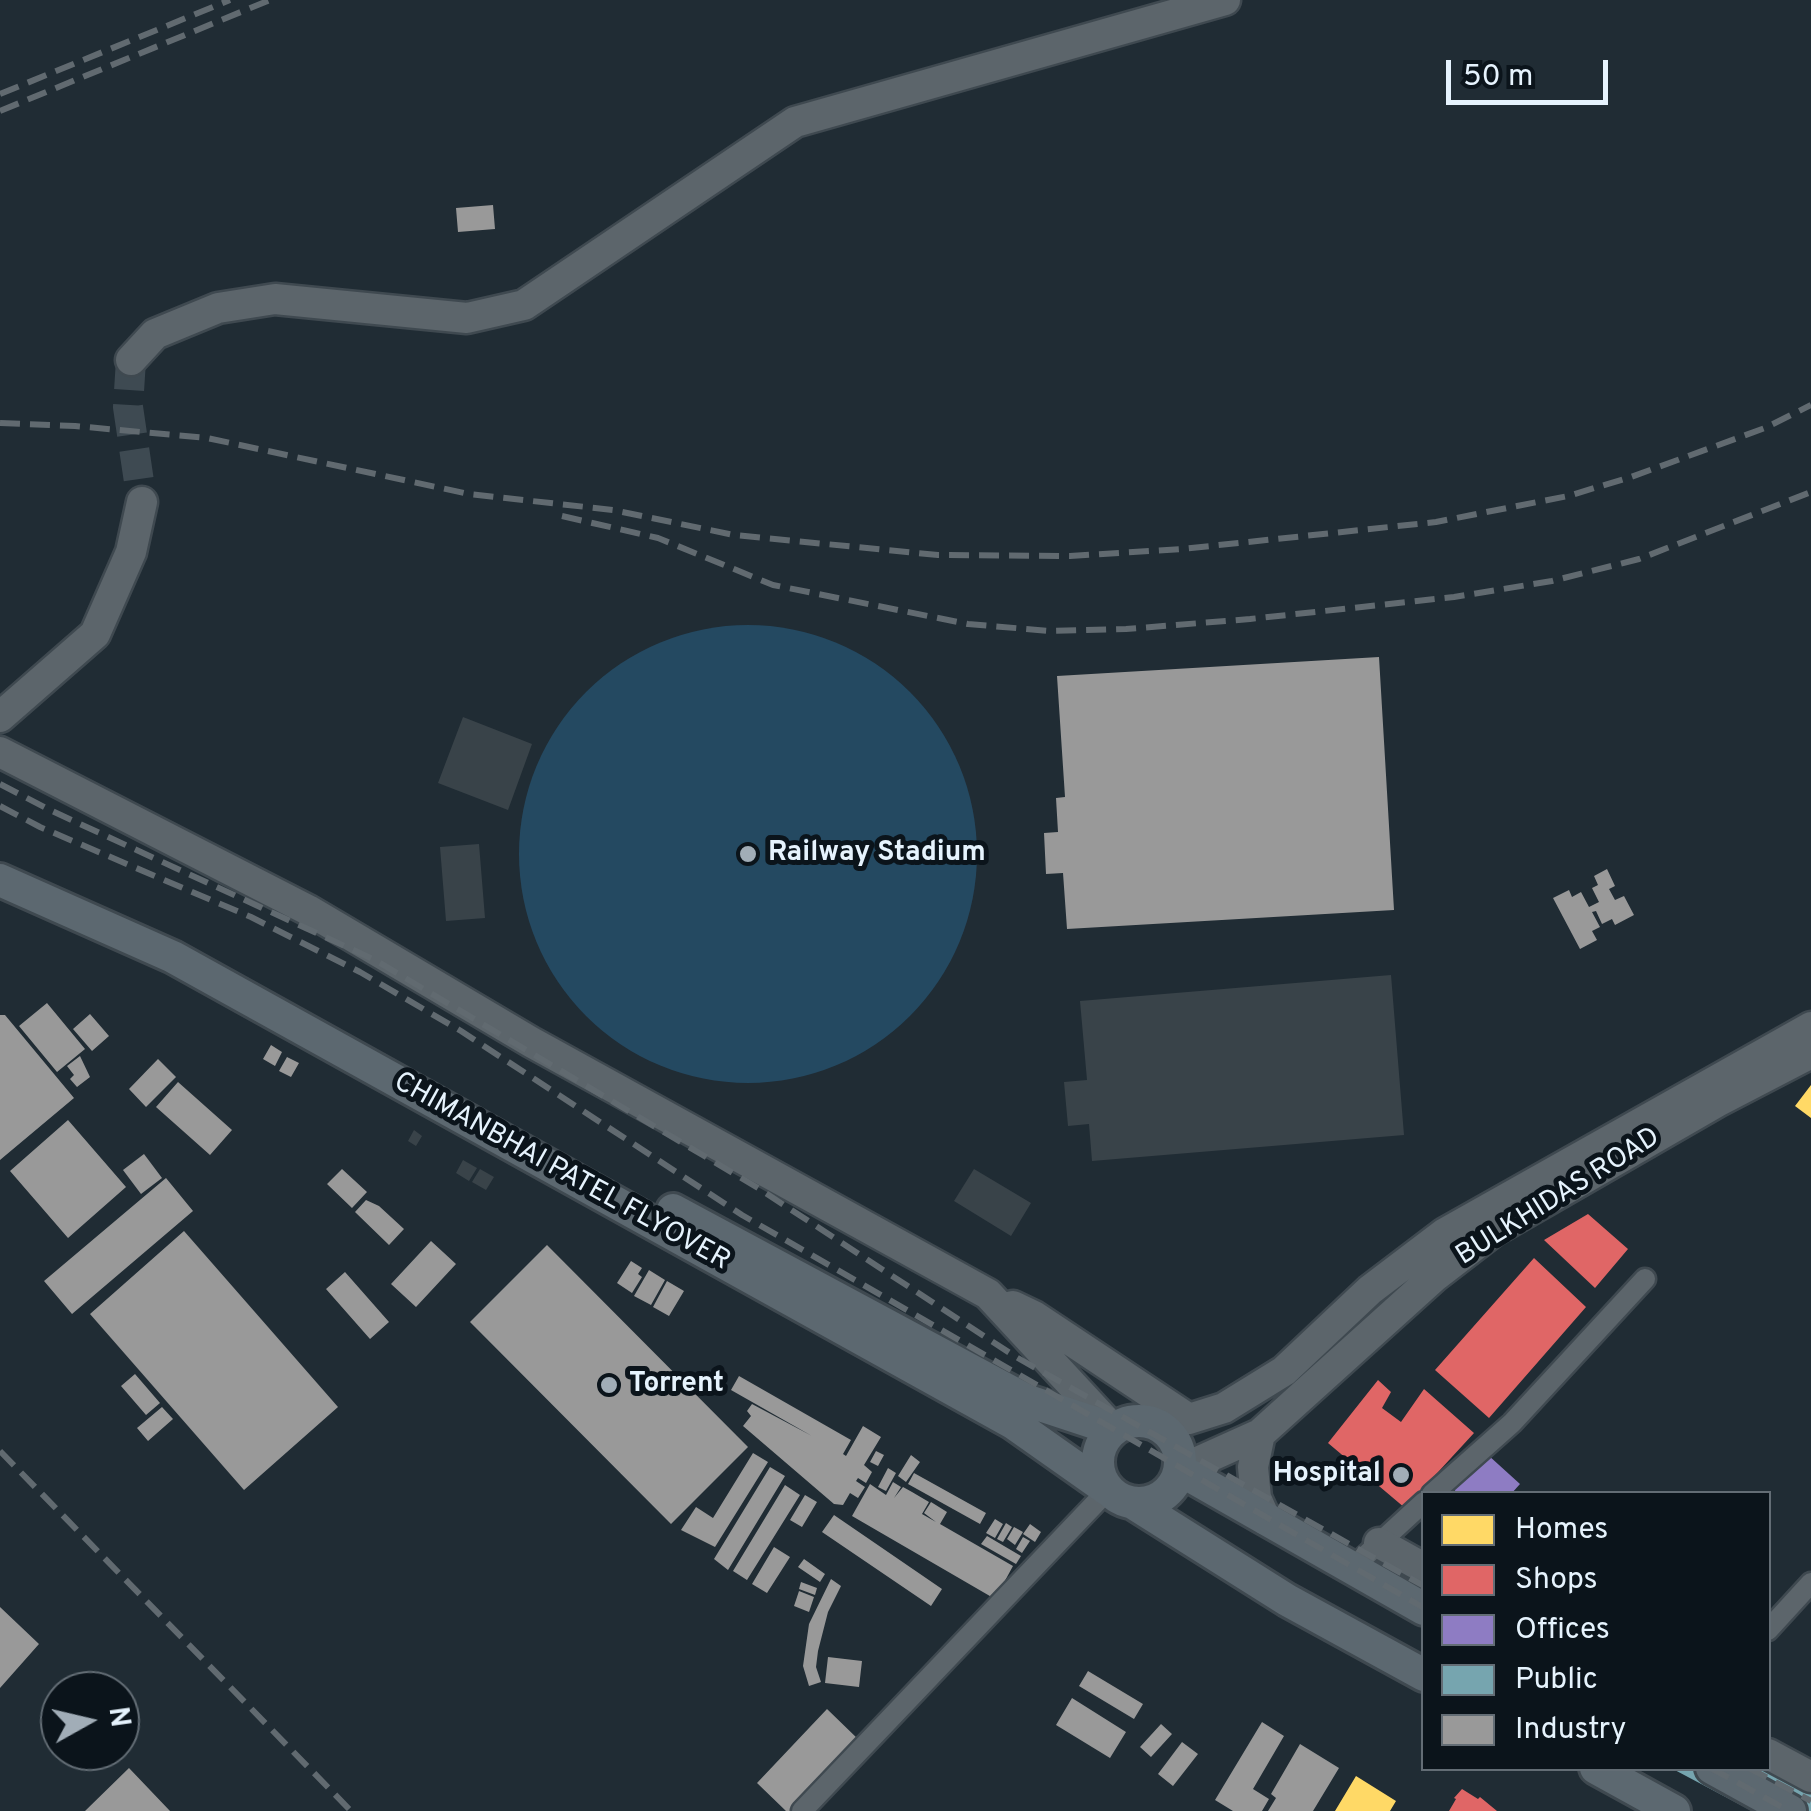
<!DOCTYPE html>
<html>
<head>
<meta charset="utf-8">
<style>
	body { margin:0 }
	#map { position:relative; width:1811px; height:1811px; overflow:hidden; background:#202c34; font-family:Overpass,sans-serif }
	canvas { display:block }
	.legend { position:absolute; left:1421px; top:1491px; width:350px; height:280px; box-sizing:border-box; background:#0b141b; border:2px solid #636d75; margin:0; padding:12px 18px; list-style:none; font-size:30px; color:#e6f3fd }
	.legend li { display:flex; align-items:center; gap:20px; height:50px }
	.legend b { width:50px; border:2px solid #636d75 }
	.north { position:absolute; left:40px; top:1671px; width:100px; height:100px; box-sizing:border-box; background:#0b141b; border:2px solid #636d75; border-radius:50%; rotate:82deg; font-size:28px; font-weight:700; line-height:40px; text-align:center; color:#e6f3fd }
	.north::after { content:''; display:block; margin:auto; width:35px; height:45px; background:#a1adb7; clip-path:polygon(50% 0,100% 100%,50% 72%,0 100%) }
	.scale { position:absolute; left:1446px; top:60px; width:162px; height:45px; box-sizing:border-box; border:5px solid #e6f3fd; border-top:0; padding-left:12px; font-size:30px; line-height:35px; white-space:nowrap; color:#e6f3fd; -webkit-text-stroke:8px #0b141b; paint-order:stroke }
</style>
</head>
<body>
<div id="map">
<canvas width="1811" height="1811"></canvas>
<ul class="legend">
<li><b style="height:28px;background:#ffd966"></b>Homes</li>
<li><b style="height:28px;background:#e06666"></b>Shops</li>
<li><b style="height:28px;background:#8e7cc3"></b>Offices</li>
<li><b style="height:28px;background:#76a5af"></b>Public</li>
<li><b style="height:28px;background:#999"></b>Industry</li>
</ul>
<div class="north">N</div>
<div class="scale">50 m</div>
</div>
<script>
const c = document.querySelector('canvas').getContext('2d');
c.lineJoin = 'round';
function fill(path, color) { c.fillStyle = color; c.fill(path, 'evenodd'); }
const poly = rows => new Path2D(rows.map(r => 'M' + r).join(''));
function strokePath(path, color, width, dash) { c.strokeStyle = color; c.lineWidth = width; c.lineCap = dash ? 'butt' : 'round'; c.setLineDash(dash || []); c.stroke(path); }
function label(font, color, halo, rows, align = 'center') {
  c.font = font + ' Overpass,sans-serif'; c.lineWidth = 10; c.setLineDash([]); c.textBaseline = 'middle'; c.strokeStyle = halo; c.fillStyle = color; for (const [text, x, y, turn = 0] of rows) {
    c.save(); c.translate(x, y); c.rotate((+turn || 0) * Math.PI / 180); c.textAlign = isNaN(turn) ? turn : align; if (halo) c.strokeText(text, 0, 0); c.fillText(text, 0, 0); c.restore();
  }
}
fill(poly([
	'519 854a229 229 0 1 1 458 0a229 229 0 1 1-458 0Z'
]), '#244961');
fill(poly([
	[1811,1085,1811,1118,1795,1106],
	[1356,1776,1396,1801,1390,1811,1335,1811]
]), '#ffd966');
fill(poly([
	[1588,1214,1628,1249,1595,1288,1544,1240],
	[1534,1258,1586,1307,1489,1418,1435,1370],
	[1378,1380,1391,1392,1382,1408,1401,1422,1424,1389,1474,1433,1405,1508,1328,1443],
	[1462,1789,1478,1799,1480,1797,1497,1811,1449,1811,1456,1799,1454,1798]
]), '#e06666');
fill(poly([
	[1488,1455,1520,1484,1511,1494,1459,1494,1452,1488,1464,1474,1468,1478]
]), '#8e7cc3');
fill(poly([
	[1768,1739,1811,1761,1811,1811,1752,1811,1671,1768,1768,1768]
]), '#76a5af');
fill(poly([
	[493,205,495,229,458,232,456,208],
	[1379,657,1394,910,1067,929,1063,873,1046,874,1044,833,1058,832,1056,798,1065,797,1057,676],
	[1607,869,1615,886,1609,889,1615,900,1624,896,1634,915,1615,925,1612,919,1602,924,1596,911,1592,912,1600,927,1592,931,1597,940,1580,949,1553,898,1569,890,1572,897,1581,892,1589,907,1599,902,1592,888,1598,885,1594,876],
	[47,1003,85,1049,57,1072,19,1026],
	[90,1014,109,1036,92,1051,73,1029],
	[0,1015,5,1015,74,1098,0,1160],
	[271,1045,282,1052,275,1066,263,1059],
	[80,1056,90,1077,77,1087,70,1079,74,1075,67,1066],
	[287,1057,299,1063,291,1077,279,1071],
	[158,1059,176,1077,146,1107,129,1089],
	[178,1082,232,1130,210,1155,156,1107],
	[68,1120,126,1187,68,1238,10,1171],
	[144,1154,162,1178,141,1194,123,1170],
	[342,1169,367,1192,352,1208,327,1184],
	[166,1178,193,1211,72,1314,44,1281],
	[366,1200,379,1206,404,1229,389,1245,355,1212],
	[184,1231,338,1407,244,1490,90,1314],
	[431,1241,456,1264,416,1307,391,1284],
	[547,1245,748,1447,671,1524,470,1322],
	[631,1261,642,1268,638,1274,642,1277,632,1293,617,1283],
	[649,1270,665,1280,651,1305,634,1296],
	[345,1272,389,1322,370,1339,326,1289],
	[667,1281,684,1291,669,1316,653,1307],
	[135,1374,160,1403,146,1415,121,1386],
	[739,1376,851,1440,843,1454,846,1456,863,1426,881,1437,864,1465,872,1472,866,1483,858,1478,856,1481,865,1487,858,1498,850,1493,843,1505,834,1504,743,1426,751,1416,747,1411,752,1404,812,1436,731,1390],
	[162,1407,173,1419,148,1441,137,1428],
	[876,1451,884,1455,878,1466,870,1462],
	[753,1453,768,1462,715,1547,681,1530,696,1507,713,1518],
	[911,1455,920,1462,906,1482,898,1476],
	[770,1467,785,1476,728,1570,714,1559],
	[888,1468,896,1473,886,1491,878,1487],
	[914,1473,986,1513,980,1524,908,1484],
	[893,1482,901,1487,894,1498,903,1487,912,1492,929,1502,922,1514,936,1522,924,1513,931,1502,947,1512,940,1524,1013,1566,995,1599,852,1516,870,1484,886,1495],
	[785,1485,800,1495,747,1580,733,1571],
	[805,1495,817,1502,802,1527,790,1520],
	[834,1515,942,1589,931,1606,822,1532],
	[995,1519,1003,1524,995,1538,986,1533],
	[1006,1523,1012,1527,1003,1542,997,1539],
	[1030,1524,1041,1532,1035,1542,1023,1534],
	[1014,1527,1023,1532,1015,1545,1007,1539],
	[987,1536,1021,1556,1016,1564,981,1544],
	[1023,1537,1030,1541,1022,1553,1016,1549],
	[774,1547,790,1557,767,1593,752,1584],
	[804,1559,825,1574,820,1582,798,1567],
	[831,1579,841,1586,828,1612,818,1651,816,1667,821,1682,809,1686,803,1666,809,1624],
	[801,1582,817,1588,815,1595,799,1589],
	[799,1591,814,1597,809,1612,794,1606],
	[0,1607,39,1644,0,1688],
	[828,1657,862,1661,859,1687,825,1683],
	[1088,1671,1143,1704,1134,1719,1079,1686],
	[1072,1698,1126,1732,1110,1758,1056,1725],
	[827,1709,859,1740,791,1811,786,1811,757,1783],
	[1262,1722,1284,1736,1253,1789,1269,1799,1262,1811,1233,1811,1215,1800],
	[1161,1724,1172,1734,1151,1757,1140,1747],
	[1182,1742,1198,1754,1173,1786,1158,1774],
	[1300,1744,1339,1768,1313,1811,1268,1811,1276,1798,1271,1794],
	[129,1768,170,1811,85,1811]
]), '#999');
fill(poly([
	[463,717,532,744,508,810,438,783],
	[479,844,485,918,446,921,440,847],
	[1391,975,1404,1135,1092,1161,1089,1124,1068,1126,1064,1082,1087,1080,1080,1001],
	[414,1130,422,1136,416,1146,408,1141],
	[463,1160,477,1168,469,1181,456,1173],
	[480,1169,494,1177,486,1190,472,1182],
	[974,1169,1031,1203,1011,1236,954,1201]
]), '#394349');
strokePath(poly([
	[131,360,128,407,142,502]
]), '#3e4a52', 30, [30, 15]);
const street = poly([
	[1432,1494,1512,1423,1645,1279],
	[1351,1569,1424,1502],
	[1768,1630,1811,1583],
	[802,1811,1108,1490]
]);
const secondary = poly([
	[131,360,155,334,218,308,275,299,467,318,524,305,795,122,1225,0],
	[0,717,95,634,131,552,142,502],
	[0,752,308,910,531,1042,988,1294,1113,1429],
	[1013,1306,1034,1316,1189,1419],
	[1146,1420,1189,1419,1224,1408,1284,1371,1370,1290,1445,1233,1811,1027],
	[1260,1434,1253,1467,1256,1498,1266,1520],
	[1180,1470,1260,1434,1434,1277,1495,1230,1717,1102,1811,1053],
	[1379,1543,1424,1568],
	[1768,1754,1811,1777]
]);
const primary = poly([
	[0,880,173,957,1013,1423,1108,1490],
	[673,1210,1028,1401,1113,1429],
	'1098 1462a41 41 0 1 1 82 0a41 41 0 1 1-82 0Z',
	[1180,1470,1424,1609],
	[1133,1503,1287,1600,1424,1675],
	[1596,1768,1674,1811],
	[1712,1768,1790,1811]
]);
strokePath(street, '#3f4950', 25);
strokePath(secondary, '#3f4950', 35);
strokePath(primary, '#3f4950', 38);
strokePath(street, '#5c656b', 20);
strokePath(secondary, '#5c656b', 30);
strokePath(primary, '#5c6870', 32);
strokePath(poly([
	[0,94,230,0],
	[0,111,270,0],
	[0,423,75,426,207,438,469,494,613,510,734,535,938,555,1070,556,1182,549,1436,522,1568,496,1631,477,1765,428,1811,405],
	[562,516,658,538,773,585,968,624,1050,631,1126,629,1250,619,1454,597,1552,581,1639,559,1811,492],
	[0,784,52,811,375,960,758,1188,1016,1357,1424,1586],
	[0,806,40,827,251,917,360,972,461,1031,742,1215,1424,1608],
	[0,1451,351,1811],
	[1711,1768,1789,1811],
	[1749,1768,1811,1801]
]), '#616a70', 6, [20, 10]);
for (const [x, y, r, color] of [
	[748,854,10,"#a1adb7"],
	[609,1385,10,"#a1adb7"],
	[1401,1475,10,"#a1adb7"]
]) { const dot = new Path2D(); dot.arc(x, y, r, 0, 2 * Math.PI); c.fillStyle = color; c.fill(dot); strokePath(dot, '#0b141b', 4); }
label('bold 28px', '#e6f3fd', '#0b141b', [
	["Railway Stadium",768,854],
	["Torrent",629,1385],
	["Hospital",1381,1475,"right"]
], 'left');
label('28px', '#e6f3fd', '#0b141b', [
	["CHIMANBHAI PATEL FLYOVER",561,1173,29],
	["BULKHIDAS ROAD",1559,1198,-32]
]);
</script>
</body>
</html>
